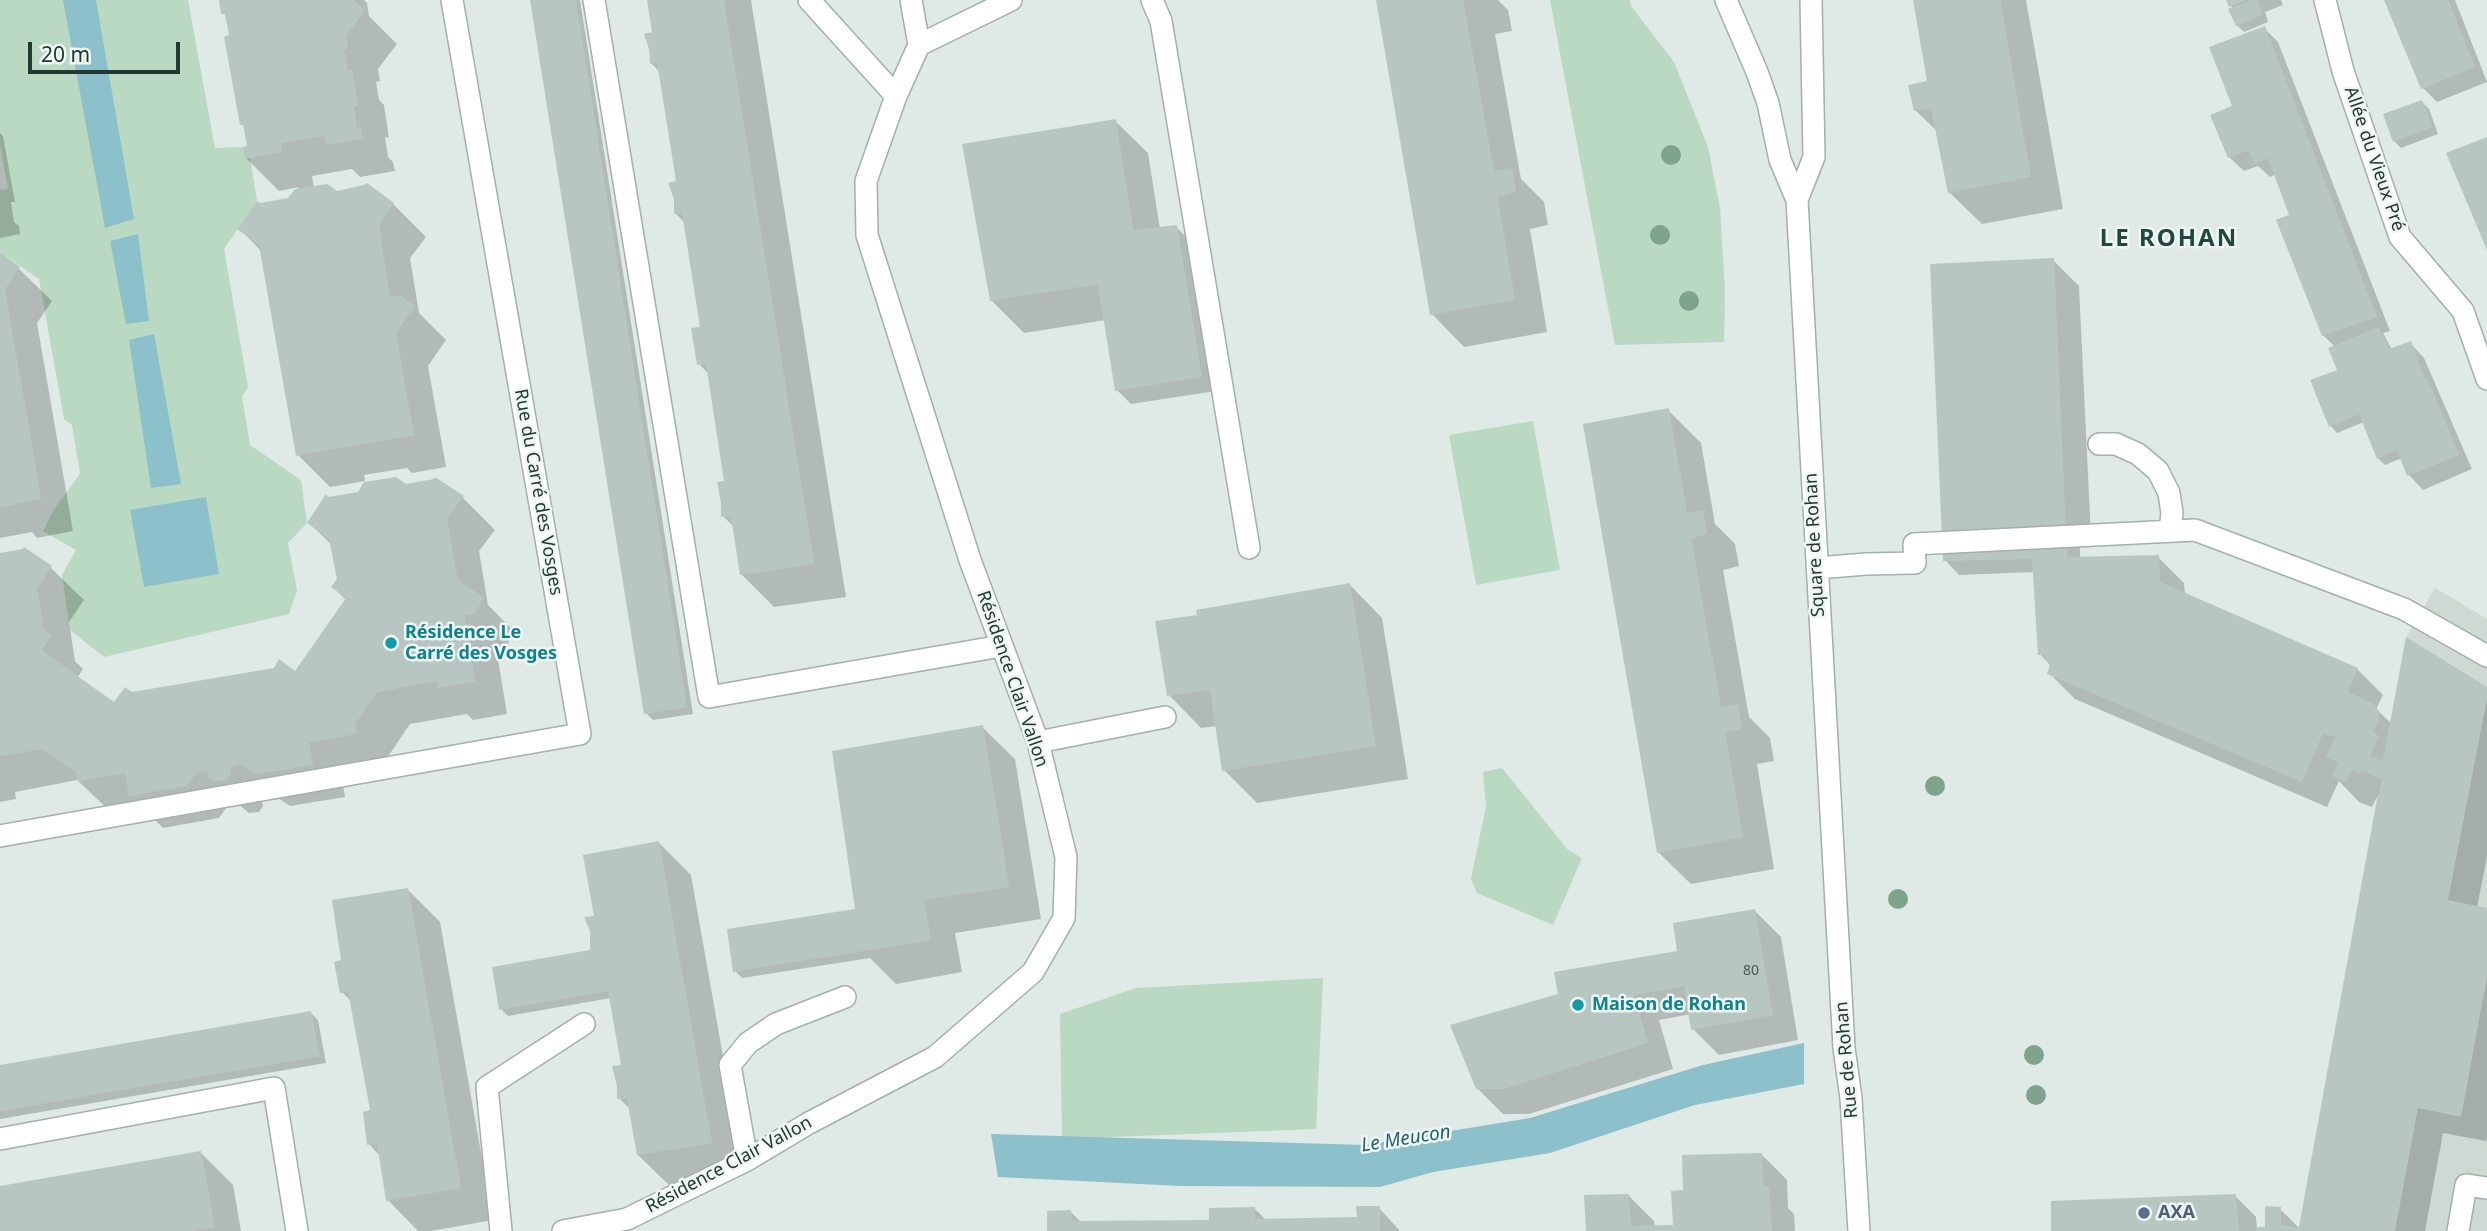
<!DOCTYPE html>
<html>
<head>
<meta charset="utf-8">
<style>
	body { margin:0 }
	#map { position:relative; width:2487px; height:1231px; overflow:hidden; background:#dfe9e5; font-family:"Noto Sans",sans-serif }
	canvas { display:block }
	.scale { position:absolute; left:28px; top:42px; width:152px; height:32px; box-sizing:border-box; border:4px solid #223832; border-top:0; padding-left:9px; font-size:21px; line-height:24px; white-space:nowrap; color:#223832; -webkit-text-stroke:5px #eff6f3; paint-order:stroke }
</style>
</head>
<body>
<div id="map">
<canvas width="2487" height="1231"></canvas>
<div class="scale">20 m</div>
</div>
<script>
const c = document.querySelector('canvas').getContext('2d');
c.lineJoin = 'round';
function fill(path, color) { c.fillStyle = color; c.fill(path, 'evenodd'); }
const poly = rows => new Path2D(rows.map(r => 'M' + r).join(''));
function strokePath(path, color, width, dash) { c.strokeStyle = color; c.lineWidth = width; c.lineCap = dash ? 'butt' : 'round'; c.setLineDash(dash || []); c.stroke(path); }
function label(font, color, halo, rows, align = 'center') {
  c.font = font + ' "Noto Sans",sans-serif'; c.lineWidth = 5; c.setLineDash([]); c.textBaseline = 'middle'; c.strokeStyle = halo; c.fillStyle = color; for (const [text, x, y, turn = 0] of rows) {
    c.save(); c.translate(x, y); c.rotate((+turn || 0) * Math.PI / 180); c.textAlign = isNaN(turn) ? turn : align; if (halo) c.strokeText(text, 0, 0); c.fillText(text, 0, 0); c.restore();
  }
}
fill(poly([
	[2435,588,2487,619,2487,1231,2298,1231,2406,637]
]), '#ced9d4');
fill(poly([
	[0,0,188,0,215,148,243,147,245,158,250,158,257,201,224,249,248,387,242,397,250,445,301,480,307,523,288,543,297,590,289,614,104,657,70,630,62,575,76,550,43,531,54,509,80,474,72,425,64,419,39,279,0,252,0,190,8,189,0,145],
	[1550,0,1630,0,1631,6,1674,62,1708,147,1720,208,1725,292,1724,342,1615,345],
	[1533,421,1560,570,1476,585,1449,435],
	[1502,768,1568,850,1582,858,1553,925,1477,893,1471,879,1486,806,1483,772],
	[1323,978,1316,1129,1062,1139,1060,1014,1136,988]
]), '#bad9c2');
fill(poly([
	[63,0,96,0,134,219,105,228],
	[138,234,149,321,126,324,110,241],
	[154,334,181,484,151,488,129,340],
	[206,497,219,574,144,587,130,510],
	[1804,1043,1804,1084,1695,1105,1550,1153,1433,1172,1380,1187,1181,1186,998,1177,991,1134,1365,1145,1530,1118,1703,1065]
]), '#8cc0ca');
fill(poly([
	[221,0,364,0,367,3,369,16,397,44,378,69,380,81,376,82,379,100,384,105,389,138,385,137,388,157,393,162,395,171,360,177,352,169,312,176,314,188,336,192,367,185,393,204,426,237,410,258,419,313,446,340,428,366,446,467,412,473,407,468,364,475,365,481,330,487,298,455,262,252,240,229,289,200,299,187,279,191,246,158,249,147,246,128,241,124,231,37],
	[532,0,580,0,693,714,653,720,646,713],
	[649,0,751,0,846,597,774,607,741,574,734,527,723,516,726,483,709,374,699,364,702,329,685,223,675,213,678,183,660,72,651,63,654,33],
	[1378,0,1498,0,1508,10,1512,31,1495,34,1521,179,1544,202,1548,225,1530,229,1547,332,1464,347,1432,314],
	[1915,0,2026,0,2063,209,1982,224,1949,192,1938,132,1915,110,1929,83],
	[2228,0,2281,0,2283,5,2265,12,2268,22,2244,32,2237,25,2233,9],
	[2386,0,2455,0,2487,82,2437,102,2423,88],
	[2264,28,2278,42,2390,331,2383,333,2392,350,2410,343,2424,358,2472,469,2423,490,2409,475,2402,458,2385,465,2378,458,2364,422,2337,433,2331,426,2339,371,2335,347,2323,335,2292,217,2276,174,2270,177,2258,166,2244,171,2229,157,2234,107],
	[2422,102,2429,109,2438,134,2401,148,2395,142,2386,115],
	[1115,121,1148,153,1160,229,1176,227,1209,259,1216,391,1131,404,1117,390,1106,320,1024,333,991,300],
	[0,133,3,136,15,202,11,202,14,222,19,226,20,234,0,238],
	[0,255,19,269,52,301,37,323,73,531,37,538,32,532,0,538],
	[2053,260,2079,286,2091,537,2080,543,2080,559,2158,557,2184,583,2185,594,2357,669,2383,695,2376,709,2392,724,2487,689,2487,856,2477,908,2487,910,2487,1137,2486,1141,2443,1133,2425,1231,2054,1231,2235,1196,2256,1217,2257,1229,2267,1228,2280,1209,2300,1229,2379,793,2372,807,2359,802,2339,781,2327,807,2075,699,2049,673,2051,666,2040,654,2035,572,1959,575,1945,560],
	[1668,410,1701,443,1715,524,1735,544,1739,566,1723,570,1749,717,1770,738,1774,761,1757,764,1774,869,1691,884,1658,852],
	[405,485,462,497,495,530,479,551,488,605,515,632,507,645,496,647,507,714,473,720,467,714,410,724,387,758,341,774,345,797,290,806,275,796,261,799,263,806,259,812,249,813,237,803,229,804,219,818,163,828,143,808,112,813,77,780,15,792,16,799,0,802,0,555,25,549,51,568,84,600,69,622,75,661,83,669,77,678,114,704,132,694,295,673,346,600,333,587,338,580,333,546,309,523,329,499],
	[1350,585,1382,618,1408,779,1257,803,1224,770,1217,726,1201,728,1169,695,1199,617],
	[982,727,1015,759,1041,919,955,933,962,972,896,984,870,958,742,978,735,971,854,910],
	[659,843,691,875,744,1175,671,1187,638,1155,631,1110,619,1098,623,1067,611,998,508,1016,501,1009,594,951,596,917],
	[407,889,440,922,493,1220,431,1231,418,1231,388,1200,380,1156,369,1144,372,1111,352,1002,342,992],
	[1755,911,1781,937,1798,1040,1719,1055,1693,1029,1691,1014,1659,1020,1673,1069,1529,1114,1503,1114,1477,1088,1560,994,1679,953],
	[311,1013,318,1020,326,1063,0,1119,0,1067],
	[200,1152,233,1185,241,1231,0,1231,0,1188],
	[1761,1154,1787,1180,1788,1208,1794,1214,1795,1231,1588,1231,1629,1196,1654,1221,1655,1227,1675,1227,1685,1191],
	[1379,1208,1400,1231,1049,1231,1071,1212,1082,1223,1210,1221,1255,1209,1266,1220,1359,1219]
]), '#0003');
fill(poly([
	[219,0,353,0,365,10,346,36,348,48,344,50,348,71,352,70,358,106,354,106,357,128,361,127,363,139,326,145,324,136,281,143,282,152,245,159,243,147,247,146,243,124,240,125,224,37,229,35,225,14,221,14],
	[530,0,576,0,687,707,644,714],
	[647,0,724,0,814,564,740,575,731,516,721,517,721,502,717,482,724,481,706,364,697,365,691,328,700,327,682,213,674,214,674,199,668,183,676,181,657,62,650,64,649,49,644,34,652,32],
	[1376,0,1463,0,1494,171,1512,168,1516,192,1498,197,1515,300,1430,315],
	[1913,0,2000,0,2031,177,1948,193,1931,108,1914,111,1908,85,1927,81],
	[2226,0,2246,0,2229,7],
	[2252,0,2257,0,2262,15,2236,26,2228,9],
	[2384,0,2448,0,2475,67,2421,89],
	[2265,26,2377,317,2322,336,2276,220,2289,215,2268,158,2254,164,2249,150,2228,158,2210,115,2232,106,2209,47],
	[2422,100,2433,127,2393,142,2383,114],
	[1116,119,1133,230,1177,225,1202,377,1115,391,1098,284,990,301,962,144],
	[2487,137,2487,250,2446,153],
	[367,183,394,203,379,225,390,297,401,296,415,306,396,333,414,435,296,456,259,245,237,229,257,201,260,203,288,198,295,189,327,184,337,191,364,185],
	[0,252,20,267,5,289,41,499,0,507],
	[2054,258,2067,557,2159,555,2160,582,2358,668,2348,692,2374,704,2378,710,2380,716,2373,732,2379,736,2370,756,2383,761,2406,637,2487,687,2487,699,2448,900,2487,908,2487,977,2461,1117,2418,1108,2395,1231,2256,1231,2256,1227,2265,1227,2265,1206,2281,1207,2281,1225,2299,1228,2381,779,2362,770,2360,773,2352,770,2346,782,2332,776,2338,762,2326,757,2336,737,2323,733,2302,782,2047,674,2050,665,2043,655,2038,655,2032,559,1943,561,1930,264],
	[2379,327,2389,349,2411,341,2425,379,2427,377,2459,455,2407,476,2397,450,2377,459,2359,414,2329,427,2310,380,2337,370,2328,348],
	[1669,408,1687,513,1703,510,1707,534,1691,538,1721,707,1738,704,1742,729,1725,732,1743,837,1657,853,1583,424],
	[396,477,406,484,434,479,435,477,464,496,447,518,458,580,484,598,475,613,464,615,475,682,438,688,437,681,377,692,355,724,357,734,309,742,313,765,256,774,241,764,230,767,231,773,226,780,215,781,208,777,207,771,197,772,187,786,129,796,125,773,78,781,76,772,43,749,0,756,0,553,23,549,24,547,52,566,37,589,44,630,52,635,41,650,114,702,125,687,132,692,274,668,279,659,295,671,346,598,331,587,337,579,329,539,307,523,326,494,329,497,358,492,364,482],
	[1350,583,1376,746,1222,771,1210,690,1167,696,1155,621,1197,615,1196,610],
	[983,725,1009,887,924,900,931,940,733,972,727,929,855,909,832,751],
	[659,841,712,1143,637,1155,627,1099,617,1099,617,1086,612,1066,621,1065,608,991,499,1010,492,967,590,950,590,931,584,917,594,916,583,855],
	[408,888,461,1188,386,1201,377,1143,367,1145,363,1112,370,1110,348,991,340,993,334,962,341,960,332,900],
	[1755,909,1773,1015,1691,1030,1684,986,1634,995,1648,1043,1503,1089,1476,1089,1450,1025,1558,994,1554,972,1677,951,1673,923],
	[311,1011,320,1056,0,1111,0,1065],
	[201,1151,215,1227,192,1231,0,1231,0,1186],
	[1762,1153,1763,1186,1769,1187,1772,1231,1586,1231,1584,1195,1629,1194,1631,1226,1673,1225,1671,1191,1683,1190,1682,1155],
	[2236,1194,2239,1231,2051,1231,2051,1201],
	[1356,1206,1380,1206,1380,1231,1047,1231,1047,1211,1071,1210,1072,1221,1209,1220,1209,1208,1255,1207,1255,1219,1357,1217]
]), '#b8c6c1');
const minor = poly([
	[594,0,709,697,1001,646],
	[809,0,896,96],
	[911,0,919,45],
	[1152,0,1161,21,1249,548],
	[1726,0,1757,72,1768,103,1780,160,1797,200,1844,1048,1851,1098,1859,1231],
	[2325,0,2343,71,2400,237,2463,311,2487,379],
	[1797,200,1814,157,1811,0],
	[2099,444,2116,444,2138,454,2158,471,2169,493,2172,513,2170,531],
	[1817,568,1866,564,1915,563,1914,544,2195,530,2404,609,2487,656],
	[1038,742,1165,717],
	[0,836,580,734,452,0],
	[0,1139,274,1088,297,1231],
	[747,1160,730,1065,748,1043,776,1024,845,997],
	[501,1231,487,1087,584,1024],
	[563,1231,627,1219,747,1160,809,1123,935,1057,1033,972,1064,918,1066,857,1038,742,970,560,867,235,866,181,896,96,919,45,1011,0],
	[2458,1231,2466,1185,2487,1188]
]);
strokePath(minor, '#a3b0ac', 24);
strokePath(minor, '#fff', 21);
c.fillStyle = '#7fa48e';
for (const [x, y] of [
	[1671,155],
	[1660,235],
	[1689,301],
	[1935,786],
	[1898,899],
	[2034,1055],
	[2036,1095]
]) { c.beginPath(); c.arc(x, y, 10, 0, 2 * Math.PI); c.fill(); }
for (const [x, y, r, color] of [
	[391,643,7,"#0f9aa8"],
	[1578,1005,7,"#0f9aa8"],
	[2144,1213,7,"#5c6f8a"]
]) { const dot = new Path2D(); dot.arc(x, y, r, 0, 2 * Math.PI); c.fillStyle = color; c.fill(dot); strokePath(dot, '#eff6f3', 2.5); }
label('14px', '#485c56', null, [
	["80",1751,971]
]);
label('18px', '#223832', '#eff6f3', [
	["Allée du Vieux Pré",2374,159,71],
	["Rue du Carré des Vosges",538,492,80],
	["Square de Rohan",1815,545,-93],
	["Résidence Clair Vallon",1012,679,71],
	["Rue de Rohan",1847,1060,-95],
	["Résidence Clair Vallon",729,1165,-28]
]);
label('bold 18px', '#0d838f', '#eff6f3', [
	["Résidence Le",405,633],
	["Carré des Vosges",405,654],
	["Maison de Rohan",1592,1005]
], 'left');
label('bold 18px', '#4e5e75', '#eff6f3', [
	["AXA",2158,1213]
], 'left');
label('italic 19px', '#22616e', '#eff6f3', [
	["Le Meucon",1406,1139,-9]
]);
c.letterSpacing = '2px';
label('bold 24px', '#20483e', '#eff6f3', [
	["LE ROHAN",2169,239]
]);
c.letterSpacing = '0px';
</script>
</body>
</html>
